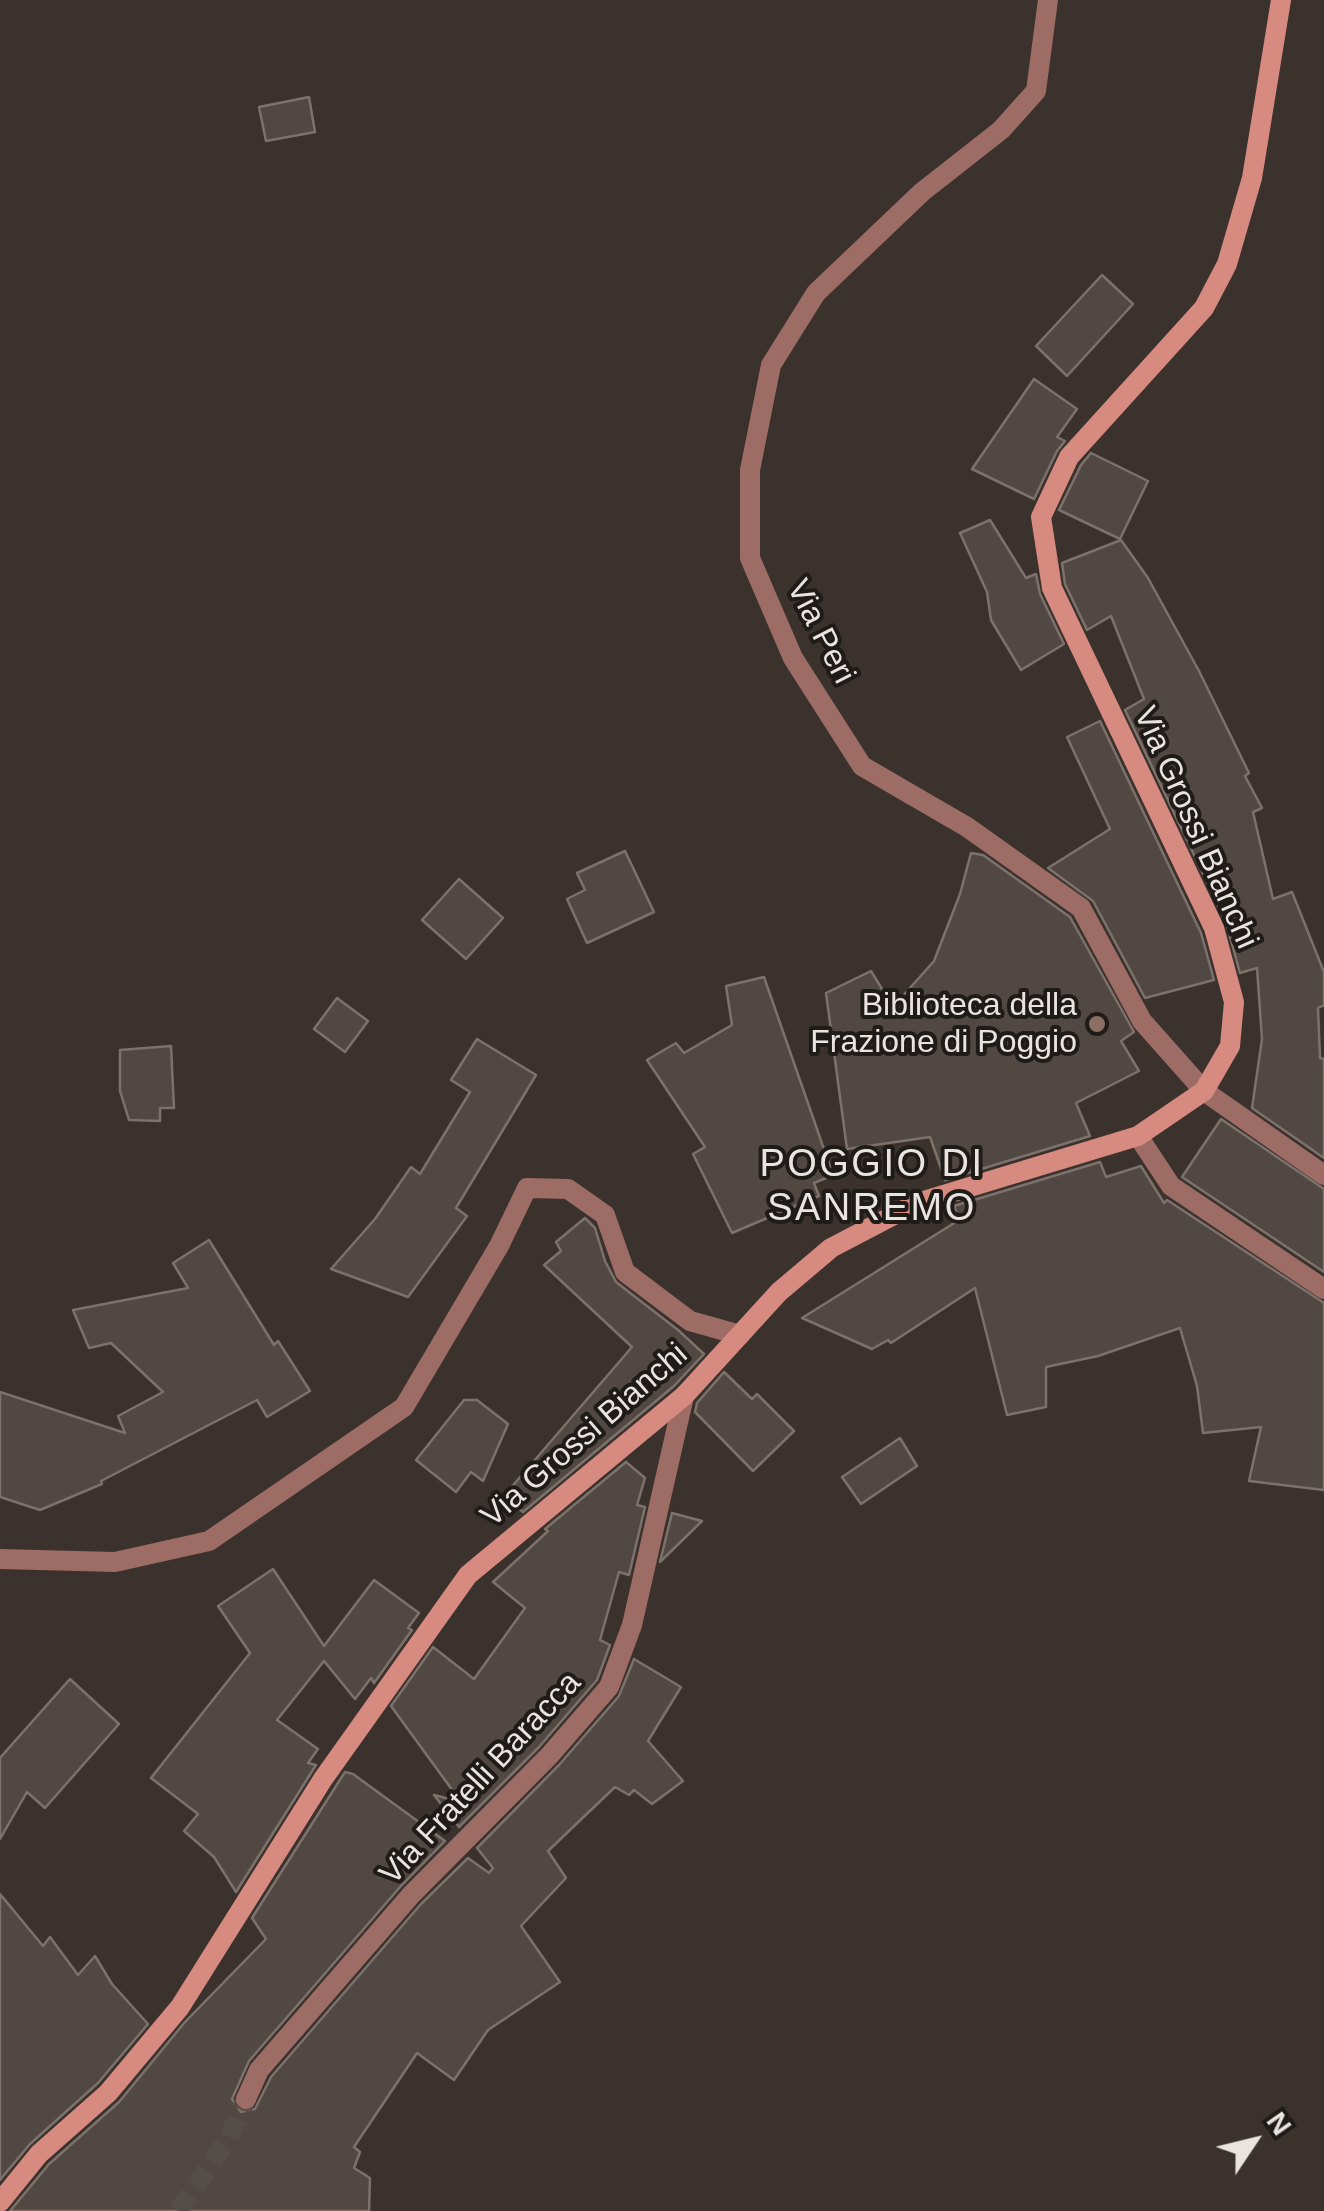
<!DOCTYPE html>
<html>
<head>
<meta charset="utf-8">
<style>
	body { margin:0 }
	#map { position:relative; width:1324px; height:2211px; overflow:hidden; background:#3b322d; font-family:Helvetica,sans-serif }
	canvas { display:block }
	.north { position:absolute; left:1204px; top:2091px; width:100px; height:100px; -webkit-text-stroke:8px #1f1b18; paint-order:stroke; rotate:55deg; font-size:28px; font-weight:700; line-height:40px; text-align:center; color:#eae4e1 }
	.north::after { content:''; display:block; margin:auto; width:35px; height:45px; background:#eae4e1; clip-path:polygon(50% 0,100% 100%,50% 72%,0 100%) }
</style>
</head>
<body>
<div id="map">
<canvas width="1324" height="2211"></canvas>
<div class="north">N</div>
</div>
<script>
const c = document.querySelector('canvas').getContext('2d');
c.lineJoin = 'round';
function fill(path, color) { c.fillStyle = color; c.fill(path, 'evenodd'); }
const poly = rows => new Path2D(rows.map(r => 'M' + r).join(''));
function strokePath(path, color, width, dash) { c.strokeStyle = color; c.lineWidth = width; c.lineCap = dash ? 'butt' : 'round'; c.setLineDash(dash || []); c.stroke(path); }
function label(font, color, halo, rows, align = 'center') {
  c.font = font + ' Helvetica,sans-serif'; c.lineWidth = 8; c.setLineDash([]); c.textBaseline = 'middle'; c.strokeStyle = halo; c.fillStyle = color; for (const [text, x, y, turn = 0] of rows) {
    c.save(); c.translate(x, y); c.rotate((+turn || 0) * Math.PI / 180); c.textAlign = isNaN(turn) ? turn : align; if (halo) c.strokeText(text, 0, 0); c.fillText(text, 0, 0); c.restore();
  }
}
const building = poly([
	[309,97,315,132,266,141,259,107,309,97],
	[1102,275,1133,304,1067,376,1036,346,1102,275],
	[1034,379,1077,409,1057,437,1065,441,1057,451,1034,499,972,469,1034,379],
	[1091,453,1148,481,1120,539,1059,510,1081,465,1091,453],
	[990,520,1026,578,1036,574,1040,594,1064,644,1021,670,991,620,987,592,960,533,990,520],
	[1121,540,1148,578,1199,671,1249,773,1245,776,1262,808,1253,812,1273,899,1292,892,1324,972,1324,1005,1318,1008,1320,1058,1324,1059,1324,1158,1252,1108,1262,1039,1257,968,1240,973,1226,922,1125,710,1144,699,1111,616,1087,630,1065,584,1062,563,1121,540],
	[1100,721,1201,933,1214,980,1145,998,1093,901,1048,868,1110,829,1067,737,1100,721],
	[625,851,654,912,587,943,567,899,585,890,577,873,625,851],
	[971,853,983,855,1070,917,1134,1032,1121,1041,1139,1071,1076,1103,1090,1136,945,1180,930,1137,847,1149,826,993,871,971,893,1007,934,961,960,894,971,853],
	[459,879,503,918,466,959,422,920,459,879],
	[764,977,833,1175,814,1183,819,1196,732,1233,693,1154,705,1147,647,1060,676,1043,684,1053,732,1025,726,986,764,977],
	[337,998,368,1021,345,1052,314,1029,337,998],
	[477,1039,536,1075,456,1208,467,1216,408,1297,331,1269,375,1219,411,1167,420,1174,470,1092,451,1080,477,1039],
	[171,1046,174,1108,160,1108,160,1121,129,1120,120,1091,120,1050,171,1046],
	[1221,1119,1324,1189,1324,1272,1182,1177,1221,1119],
	[1100,1162,1106,1177,1141,1166,1164,1203,1167,1200,1324,1303,1324,1490,1249,1481,1261,1427,1203,1433,1197,1386,1180,1328,1098,1356,1046,1367,1046,1407,1007,1415,975,1288,891,1343,888,1340,872,1349,802,1318,959,1220,954,1206,1100,1162],
	[585,1218,595,1228,605,1261,616,1282,678,1330,704,1354,674,1386,523,1512,503,1497,632,1347,544,1265,561,1251,556,1242,585,1218],
	[209,1240,274,1345,278,1341,310,1391,267,1417,257,1400,101,1481,102,1484,40,1510,0,1497,0,1392,125,1433,118,1416,163,1392,111,1343,89,1348,73,1310,188,1288,173,1263,209,1240],
	[724,1372,752,1399,757,1394,794,1431,753,1471,695,1412,697,1403,724,1372],
	[464,1400,477,1400,508,1424,483,1481,471,1472,456,1492,416,1460,464,1400],
	[900,1438,917,1466,861,1504,842,1477,900,1438],
	[626,1462,645,1478,637,1505,645,1507,629,1575,619,1572,600,1640,610,1645,597,1680,539,1747,459,1827,434,1795,461,1802,391,1706,433,1647,474,1679,525,1608,493,1582,548,1531,545,1529,626,1462],
	[672,1513,702,1521,660,1562,672,1513],
	[273,1569,324,1646,374,1580,419,1613,408,1628,412,1630,374,1683,371,1678,355,1699,324,1661,277,1720,318,1749,308,1763,316,1765,236,1892,214,1857,184,1831,198,1814,151,1778,250,1653,218,1606,273,1569],
	[634,1659,681,1687,648,1741,683,1781,652,1804,634,1790,629,1795,615,1787,548,1851,566,1878,521,1926,560,1982,488,2030,454,2080,417,2053,354,2147,360,2152,354,2168,370,2178,369,2211,10,2211,49,2164,119,2102,185,2022,266,1939,252,1918,345,1772,353,1774,445,1841,401,1886,249,2061,232,2099,241,2112,255,2109,271,2077,421,1904,468,1858,489,1873,493,1868,477,1848,559,1765,619,1696,634,1659],
	[70,1679,119,1724,45,1808,27,1792,0,1839,0,1758,70,1679],
	[0,1894,43,1946,50,1937,78,1975,95,1956,112,1984,148,2024,98,2083,30,2144,0,2180,0,1894]
]);
fill(building, '#524843');
strokePath(building, '#7c716b', 2.5);
strokePath(poly([
	[178,2211,229,2138,246,2099]
]), '#554d48', 20, [20, 10]);
strokePath(poly([
	[1048,0,1036,91,1001,130,922,192,816,293,771,365,750,470,750,558,793,658,862,766,967,827,1081,908,1142,1021,1204,1091,1324,1175],
	[1138,1136,1171,1186,1324,1289],
	[0,1559,115,1562,209,1541,404,1407,499,1246,527,1188,568,1189,605,1215,625,1272,690,1321,740,1335],
	[246,2099,259,2070,411,1895,549,1756,609,1687,632,1625,684,1396]
]), '#9d6c65', 20);
strokePath(poly([
	[0,2202,39,2154,108,2093,180,2007,323,1779,468,1575,684,1396,779,1292,831,1248,917,1203,1138,1136,1204,1091,1230,1046,1234,1002,1214,928,1052,588,1041,517,1069,457,1204,308,1227,264,1252,178,1281,0]
]), '#d78a7f', 20);
for (const [x, y, r, color] of [
	[1097,1024,10,"#8d6e63"]
]) { const dot = new Path2D(); dot.arc(x, y, r, 0, 2 * Math.PI); c.fillStyle = color; c.fill(dot); strokePath(dot, '#1f1b18', 4); }
label('32px', '#eae4e1', '#1f1b18', [
	["Via Peri",820,632,63],
	["Via Grossi Bianchi",1195,828,66],
	["Via Grossi Bianchi",585,1436,-41],
	["Via Fratelli Baracca",481,1779,-47]
]);
label('32px', '#eae4e1', '#1f1b18', [
	["Biblioteca della",1077,1006],
	["Frazione di Poggio",1077,1043]
], 'right');
c.letterSpacing = '2.5px';
label('38px', '#eae4e1', '#1f1b18', [
	["POGGIO DI",872,1166],
	["SANREMO",872,1210]
]);
c.letterSpacing = '0px';
</script>
</body>
</html>
